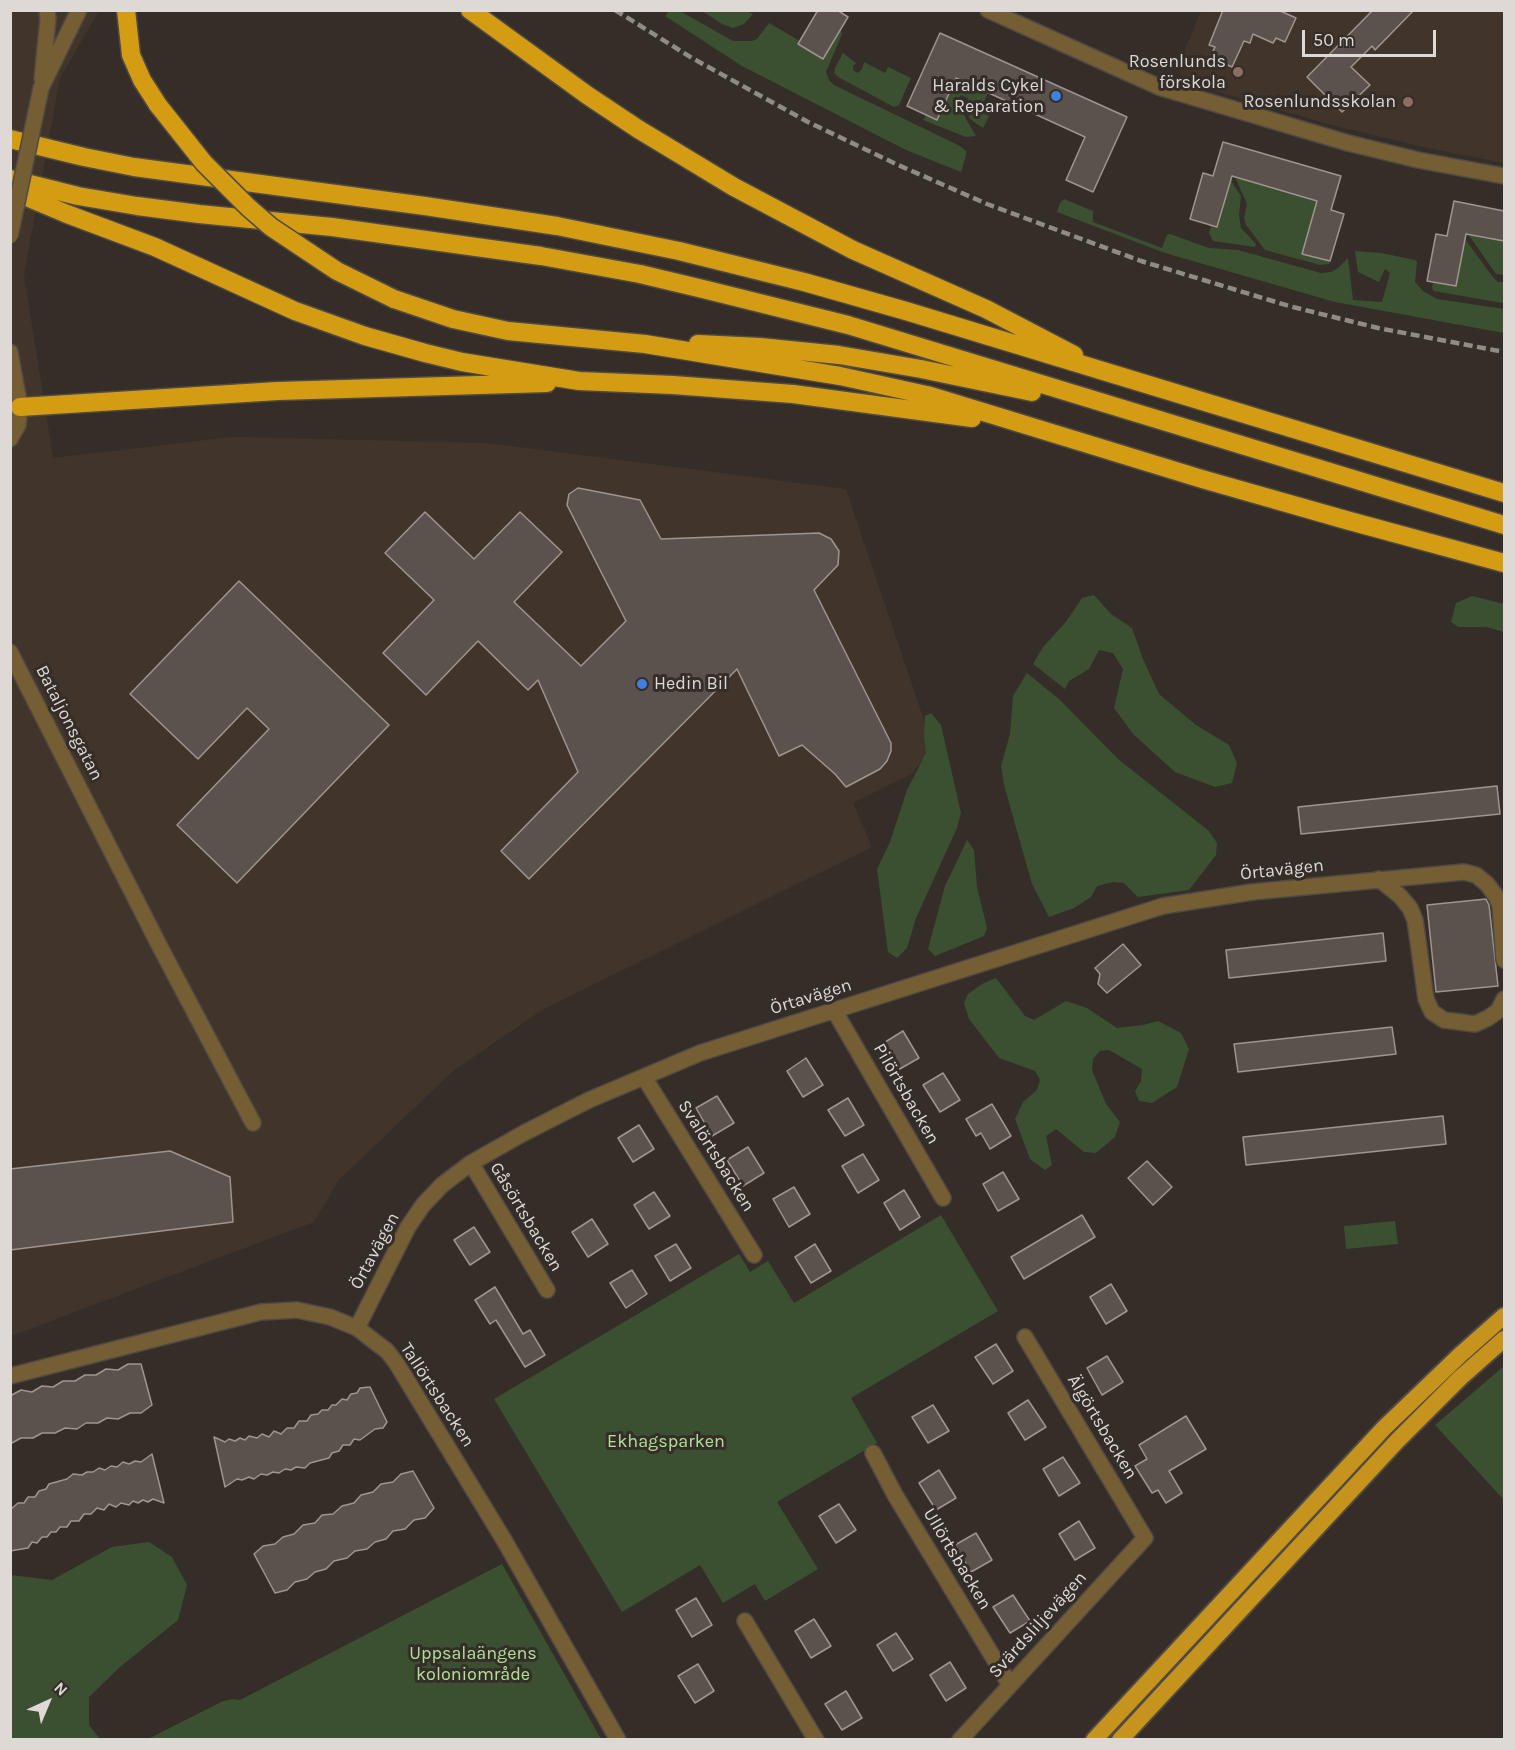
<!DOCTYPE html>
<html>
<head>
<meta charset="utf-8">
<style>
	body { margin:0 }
	#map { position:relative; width:1515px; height:1750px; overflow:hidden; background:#352e28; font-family:Karla,sans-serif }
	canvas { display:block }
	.frame { position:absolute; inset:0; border:12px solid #ded9d5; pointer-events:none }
	.north { position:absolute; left:18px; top:1672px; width:60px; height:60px; -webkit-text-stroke:4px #352e28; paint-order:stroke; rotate:44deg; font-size:16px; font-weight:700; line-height:24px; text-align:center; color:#ded9d5 }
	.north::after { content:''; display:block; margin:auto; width:21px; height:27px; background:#ded9d5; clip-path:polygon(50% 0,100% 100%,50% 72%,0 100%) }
	.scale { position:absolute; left:1302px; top:30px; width:134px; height:27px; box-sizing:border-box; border:3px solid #ded9d5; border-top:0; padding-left:8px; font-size:18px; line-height:21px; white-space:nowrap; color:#ded9d5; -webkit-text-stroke:4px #352e28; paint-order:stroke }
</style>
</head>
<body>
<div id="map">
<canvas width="1515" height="1750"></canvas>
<div class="frame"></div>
<div class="north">N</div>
<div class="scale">50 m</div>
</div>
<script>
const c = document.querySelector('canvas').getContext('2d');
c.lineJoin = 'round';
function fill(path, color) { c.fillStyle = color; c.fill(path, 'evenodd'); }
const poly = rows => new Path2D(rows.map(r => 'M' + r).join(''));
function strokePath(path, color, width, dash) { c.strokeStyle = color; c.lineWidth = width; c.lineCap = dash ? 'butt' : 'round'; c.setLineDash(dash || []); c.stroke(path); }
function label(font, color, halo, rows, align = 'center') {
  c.font = font + ' Karla,sans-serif'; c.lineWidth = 6; c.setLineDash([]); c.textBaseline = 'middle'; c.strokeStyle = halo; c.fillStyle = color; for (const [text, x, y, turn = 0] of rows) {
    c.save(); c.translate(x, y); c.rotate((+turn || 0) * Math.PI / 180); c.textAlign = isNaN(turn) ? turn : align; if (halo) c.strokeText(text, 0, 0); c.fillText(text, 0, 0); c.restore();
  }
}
fill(poly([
	[11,11,99,11,60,78,24,275,53,458,232,437,487,443,846,489,928,732,929,747,924,759,911,774,853,803,872,847,542,1010,453,1071,339,1180,314,1222,11,1336],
	[1201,11,1504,11,1504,163,1423,147,1332,125,1184,82,1178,66]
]), '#41352b');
fill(poly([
	[669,11,680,11,733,41,752,41,757,39,769,23,800,41,798,45,823,59,841,30,842,34,826,72,829,80,834,85,960,146,966,151,966,155,961,172,906,150,742,66,665,16],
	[702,11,747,11,753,14,744,24,733,28,722,24],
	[843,53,856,63,853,66,853,70,858,73,862,69,864,62,885,73,888,67,911,78,899,105,894,107,838,77,834,73,835,68],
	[956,78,988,93,979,111,989,116,983,128,970,119,967,107,968,98,961,95,957,100,958,106,963,111,966,119,976,136,966,137,923,120,926,115,936,120],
	[1235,177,1319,201,1303,253,1330,261,1329,264,1320,265,1265,250,1246,225,1244,218,1247,204],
	[1231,181,1241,196,1239,215,1241,228,1256,244,1255,247,1213,241,1209,233,1211,225,1218,227],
	[1064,199,1093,211,1093,222,1162,248,1167,235,1170,234,1209,248,1238,250,1321,273,1331,272,1338,268,1348,258,1353,300,1382,302,1390,273,1385,269,1379,282,1358,272,1355,251,1381,253,1415,260,1417,262,1415,282,1423,291,1437,299,1504,309,1504,333,1335,302,1165,253,1057,212,1060,203],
	[1468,234,1504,241,1504,275,1496,274],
	[1465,239,1492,276,1498,282,1504,282,1503,303,1434,291,1432,288,1433,282],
	[1094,595,1111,614,1132,628,1143,659,1159,694,1196,725,1229,745,1237,763,1232,783,1215,787,1175,772,1133,734,1114,708,1123,669,1113,653,1099,650,1089,669,1069,681,1065,689,1033,664,1043,647,1065,623,1082,598],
	[1472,596,1504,604,1504,632,1486,627,1458,627,1451,622,1456,603],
	[1027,673,1060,700,1118,759,1209,831,1217,843,1216,855,1189,890,1138,897,1124,883,1113,882,1097,886,1091,897,1074,908,1049,917,1032,884,1004,785,1001,766,1010,734,1013,696],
	[931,713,941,725,961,813,957,828,916,918,907,948,897,958,888,952,877,869,890,842,907,790,926,753,924,735,925,716],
	[967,840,974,850,977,887,987,928,984,936,935,956,928,949,945,886],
	[996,978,1025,1016,1034,1020,1066,1001,1087,1008,1117,1028,1143,1025,1158,1021,1181,1033,1189,1049,1177,1087,1152,1103,1139,1101,1135,1091,1141,1081,1142,1069,1109,1050,1100,1051,1093,1059,1092,1070,1106,1104,1120,1122,1115,1137,1096,1153,1084,1152,1056,1129,1046,1136,1052,1165,1045,1170,1030,1159,1015,1119,1023,1102,1037,1090,1040,1080,1035,1071,999,1058,969,1019,964,1003,968,994,982,984],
	[941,1215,998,1311,851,1398,877,1443,777,1502,818,1569,765,1601,755,1584,723,1603,700,1565,622,1612,494,1399,739,1254,750,1272,768,1261,794,1303],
	[1395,1221,1398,1244,1346,1249,1344,1226],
	[1504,1366,1504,1500,1435,1425],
	[149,1542,172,1557,187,1585,178,1620,120,1667,89,1697,89,1725,100,1739,11,1739,11,1575,52,1580,112,1547],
	[502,1564,601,1739,148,1739,223,1701,234,1699,240,1700]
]), '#3b4f31');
const building = poly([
	[818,10,837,10,848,17,823,59,798,44,818,10],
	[1223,10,1278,10,1296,18,1285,42,1276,38,1273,43,1253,34,1250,43,1244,41,1232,67,1210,57,1215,47,1209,45,1223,10],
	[1373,10,1414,10,1375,50,1372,46,1351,67,1370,85,1342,112,1307,77,1373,10],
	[940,33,1127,117,1093,192,1066,180,1085,137,956,78,937,120,907,106,940,33],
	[1223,142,1341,176,1331,210,1344,214,1330,261,1302,254,1317,201,1232,176,1217,227,1190,219,1203,173,1213,176,1223,142],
	[1454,201,1504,211,1504,241,1466,234,1456,286,1427,281,1436,234,1447,236,1454,201],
	[578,488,640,500,661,539,819,533,831,539,839,551,838,565,814,590,891,743,891,751,887,761,880,769,846,787,835,774,802,745,779,756,737,669,529,879,501,851,578,772,538,680,528,690,478,641,426,695,383,653,434,600,385,553,425,512,474,559,520,512,562,552,514,602,581,666,626,621,567,505,569,494,578,488],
	[239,581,389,725,237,883,177,825,269,729,247,708,198,759,130,694,239,581],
	[1497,786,1500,814,1301,834,1298,807,1497,786],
	[1486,899,1489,905,1498,986,1436,992,1427,905,1486,899],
	[1383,933,1386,961,1229,978,1226,950,1383,933],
	[1123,944,1141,965,1107,993,1098,984,1100,974,1095,968,1123,944],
	[1392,1027,1396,1054,1238,1072,1234,1044,1392,1027],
	[903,1031,919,1058,898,1070,882,1044,903,1031],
	[806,1058,823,1085,803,1097,787,1071,806,1058],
	[943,1073,960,1100,940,1112,923,1085,943,1073],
	[717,1096,734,1123,712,1136,696,1108,717,1096],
	[848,1098,864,1125,845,1136,828,1110,848,1098],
	[992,1104,1011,1136,990,1149,981,1133,976,1136,966,1119,992,1104],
	[1443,1116,1446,1144,1246,1165,1243,1137,1443,1116],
	[639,1125,654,1149,633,1162,618,1138,639,1125],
	[748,1147,764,1173,743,1186,727,1160,748,1147],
	[170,1151,230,1177,233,1222,10,1250,10,1169,170,1151],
	[863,1154,879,1180,858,1193,842,1166,863,1154],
	[1147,1161,1172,1187,1153,1205,1128,1178,1147,1161],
	[1003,1172,1019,1199,998,1211,983,1184,1003,1172],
	[794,1187,810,1214,789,1227,773,1199,794,1187],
	[904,1190,920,1217,900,1230,884,1203,904,1190],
	[654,1192,670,1216,649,1229,634,1205,654,1192],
	[1082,1215,1095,1237,1024,1279,1011,1257,1082,1215],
	[592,1219,608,1244,588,1257,572,1232,592,1219],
	[474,1227,490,1252,470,1265,454,1240,474,1227],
	[676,1244,691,1268,670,1281,655,1256,676,1244],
	[815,1244,831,1271,811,1283,795,1257,815,1244],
	[632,1270,647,1294,626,1308,610,1283,632,1270],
	[1111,1284,1127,1311,1106,1324,1090,1297,1111,1284],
	[495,1287,523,1334,530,1330,545,1355,525,1367,496,1320,490,1324,475,1300,495,1287],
	[996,1344,1013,1371,993,1384,975,1357,996,1344],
	[1107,1356,1123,1382,1102,1395,1087,1368,1107,1356],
	[128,1364,141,1364,152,1405,141,1413,130,1413,118,1419,107,1418,98,1423,86,1423,77,1429,65,1428,55,1433,42,1433,33,1438,21,1438,10,1444,10,1396,21,1390,32,1392,42,1386,53,1387,63,1381,75,1381,85,1375,96,1375,106,1369,118,1370,128,1364],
	[370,1387,387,1422,383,1428,375,1429,360,1440,354,1439,350,1445,343,1445,339,1451,332,1453,329,1458,310,1463,305,1468,296,1467,291,1470,285,1469,279,1473,273,1472,267,1475,261,1474,254,1479,249,1477,242,1480,237,1479,225,1487,214,1437,225,1442,229,1439,235,1441,240,1438,245,1440,249,1436,257,1438,262,1434,269,1437,274,1431,281,1434,287,1428,294,1428,299,1421,307,1421,311,1415,318,1414,322,1410,328,1410,332,1405,336,1405,342,1399,347,1400,351,1394,357,1393,360,1388,370,1387],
	[1028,1400,1046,1427,1025,1440,1008,1413,1028,1400],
	[933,1405,949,1431,928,1443,912,1417,933,1405],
	[1186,1416,1206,1449,1169,1471,1182,1493,1166,1503,1158,1490,1152,1493,1135,1466,1147,1459,1139,1445,1186,1416],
	[152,1454,164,1503,153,1499,148,1502,143,1500,138,1503,133,1501,129,1505,121,1503,116,1507,109,1504,104,1510,97,1508,91,1514,84,1514,79,1521,71,1521,67,1527,60,1527,56,1532,51,1532,47,1537,42,1537,37,1543,32,1542,28,1548,10,1551,10,1510,18,1503,24,1503,28,1497,35,1497,39,1491,46,1489,49,1484,67,1479,73,1474,82,1475,87,1472,93,1472,99,1468,105,1470,111,1466,117,1467,123,1462,129,1464,135,1461,141,1462,152,1454],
	[1063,1457,1080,1483,1059,1496,1043,1469,1063,1457],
	[939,1470,956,1498,936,1510,919,1483,939,1470],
	[413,1471,434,1508,425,1518,414,1520,405,1529,393,1531,386,1539,375,1542,367,1549,355,1551,347,1558,334,1561,326,1569,315,1572,307,1579,295,1582,287,1590,275,1593,254,1554,263,1546,275,1544,283,1537,294,1534,303,1525,315,1523,322,1515,333,1514,342,1506,354,1503,361,1495,373,1492,381,1484,393,1482,401,1474,413,1471],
	[839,1504,856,1530,836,1543,819,1516,839,1504],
	[1079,1521,1095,1548,1075,1560,1059,1534,1079,1521],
	[976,1533,992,1560,971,1572,955,1545,976,1533],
	[1013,1595,1030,1621,1010,1633,993,1607,1013,1595],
	[696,1598,712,1625,692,1637,676,1610,696,1598],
	[814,1619,831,1646,811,1658,795,1631,814,1619],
	[896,1633,913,1659,893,1671,877,1645,896,1633],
	[950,1662,966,1688,946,1701,930,1675,950,1662],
	[698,1664,714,1691,695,1703,678,1676,698,1664],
	[846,1691,862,1718,842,1730,825,1704,846,1691]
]);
fill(building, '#5b524d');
strokePath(building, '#9f9590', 1.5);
const minor = poly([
	[10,652,159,945,253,1123],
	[1379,879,1400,896,1410,908,1415,920,1426,999,1432,1012,1444,1020,1475,1024,1488,1018,1498,1011,1504,999],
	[834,1010,943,1198],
	[644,1077,754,1255],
	[471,1163,547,1290],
	[357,1328,408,1227,423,1205,442,1185,471,1163,524,1133,589,1100,700,1053,1163,906,1252,892,1464,872,1476,875,1487,884,1496,896,1500,905,1504,960],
	[10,1376,261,1312,297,1310,330,1317,357,1328,387,1351,397,1364,504,1540,618,1740],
	[873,1453,895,1495,1010,1685],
	[745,1621,816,1740],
	[960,1740,1145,1538,1025,1337]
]);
const tertiary = poly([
	[988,10,1159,87,1348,143,1418,160,1504,176],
	[42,79,48,19,47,10],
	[41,88,79,10],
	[10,352,20,407,18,425,10,439]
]);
const trunk = poly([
	[1094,1740,1384,1428,1460,1355,1504,1316],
	[1120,1740,1397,1441,1460,1378,1504,1339]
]);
const motorway = poly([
	[126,10,131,55,142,80,158,105],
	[470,10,587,95,638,129,734,187,853,250,986,309,1074,355],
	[10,139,84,157,134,167,425,206,557,226,679,251,804,282,906,311,1504,493],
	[10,179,78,196,137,206,199,214,332,227,541,256,640,274,707,290,848,325,1504,525],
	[10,190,67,214,155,247,295,311,365,336,425,353,462,362,579,381,673,385,793,394,972,418],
	[394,299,453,319,508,331,645,344,840,376,931,396,1202,479,1346,520,1504,563],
	[698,344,760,347,839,355,921,369,1032,392],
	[20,407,278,391,547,383]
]);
strokePath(minor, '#504944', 18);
strokePath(tertiary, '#504944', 18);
strokePath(trunk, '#504944', 20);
strokePath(motorway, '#504944', 21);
strokePath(minor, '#755e34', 15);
strokePath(tertiary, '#755e34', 15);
strokePath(trunk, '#c6941c', 16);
strokePath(motorway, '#d49c12', 18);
strokePath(poly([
	[615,10,692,58,808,122,896,164,987,204,1141,261,1289,306,1378,328,1504,352]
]), '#918b86', 4.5, [9, 4.5]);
const tertiaryBridge = poly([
	[10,236,41,88]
]);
const motorwayBridge = poly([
	[158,105,204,163,248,207,271,227,337,271,394,299]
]);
strokePath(tertiaryBridge, '#504944', 18, []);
strokePath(motorwayBridge, '#504944', 21, []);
strokePath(tertiaryBridge, '#755e34', 15);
strokePath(motorwayBridge, '#d49c12', 18);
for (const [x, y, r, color] of [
	[1238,72,6,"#8d6e63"],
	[1056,96,6,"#3f7fe0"],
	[1408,102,6,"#8d6e63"],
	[642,684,6,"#3f7fe0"]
]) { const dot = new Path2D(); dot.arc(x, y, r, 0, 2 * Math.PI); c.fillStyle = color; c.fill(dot); strokePath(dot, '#352e28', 2); }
label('18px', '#ded9d5', '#352e28', [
	["Rosenlunds",1226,62],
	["förskola",1226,83],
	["Haralds Cykel",1044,86],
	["& Reparation",1044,107],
	["Rosenlundsskolan",1396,102],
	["Hedin Bil",654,684,"left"]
], 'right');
label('18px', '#ded9d5', '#352e28', [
	["Bataljonsgatan",69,723,63],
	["Örtavägen",1282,870,-6],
	["Örtavägen",811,997,-17],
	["Pilörtsbacken",906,1094,60],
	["Svalörtsbacken",716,1156,58],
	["Gåsörtsbacken",526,1217,59],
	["Örtavägen",375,1251,-62],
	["Tallörtsbacken",437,1395,57],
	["Älgörtsbacken",1102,1427,59],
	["Ullörtsbacken",957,1559,59],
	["Svärdsliljevägen",1038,1625,-48]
]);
label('18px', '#aee295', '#352e28', [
	["Ekhagsparken",666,1442],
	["Uppsalaängens",473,1654],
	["koloniområde",473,1675]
]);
</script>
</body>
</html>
